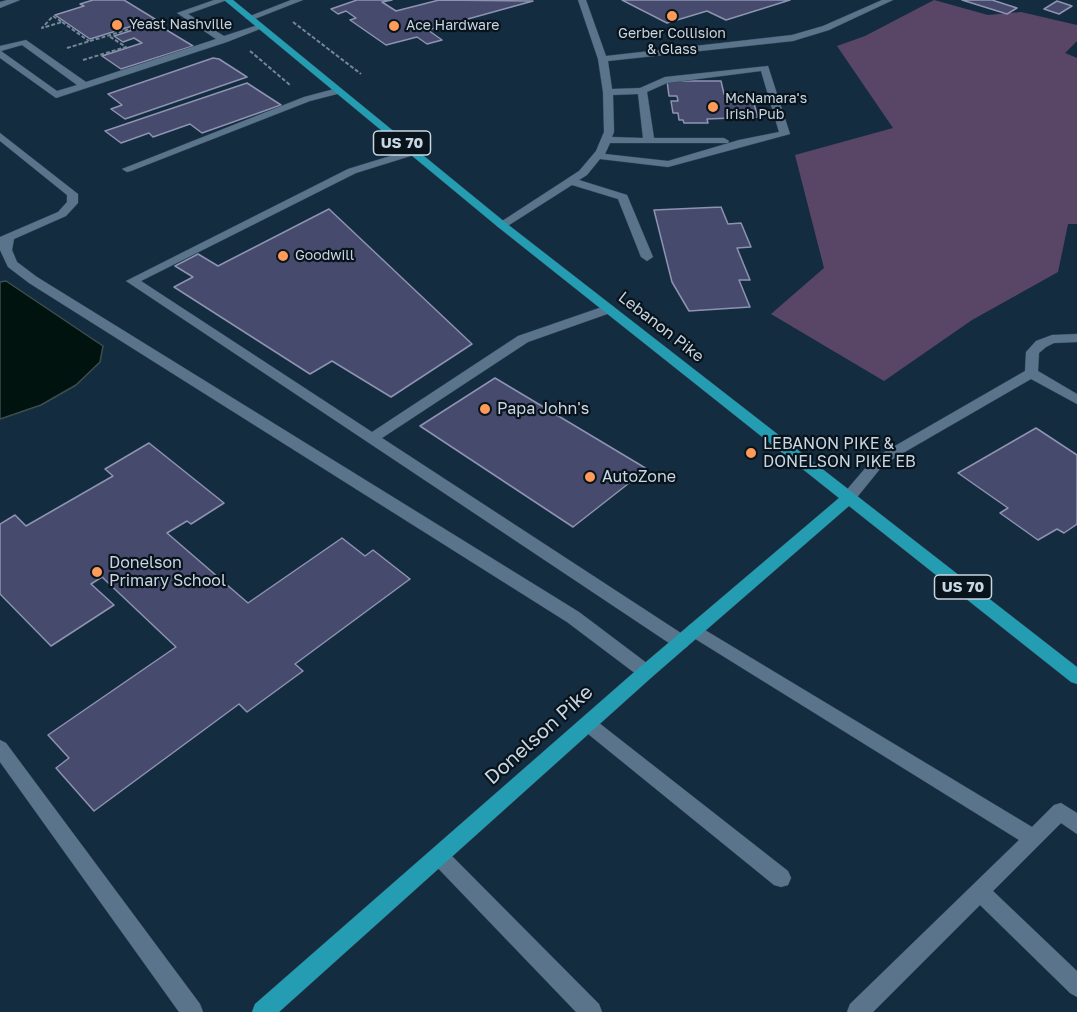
<!DOCTYPE html>
<html>
<head>
<meta charset="utf-8">
<style>
	body { margin:0 }
	canvas { display:block; background:#132c3f }
</style>
</head>
<body>
<canvas width="1077" height="1012"></canvas>
<script>
const c = document.querySelector('canvas').getContext('2d');
c.lineJoin = 'round';
function fill(path, color) { c.fillStyle = color; c.fill(path, 'evenodd'); }
const poly = rows => new Path2D(rows.map(r => 'M' + r).join(''));
function strokePath(path, color, width, dash) { c.strokeStyle = color; c.lineWidth = width; c.lineCap = dash ? 'butt' : 'round'; c.setLineDash(dash || []); c.stroke(path); }
function label(font, color, halo, rows, align = 'center') {
  c.font = font + ' "Golos Text",sans-serif'; c.lineWidth = 4.5; c.setLineDash([]); c.textBaseline = 'middle'; c.strokeStyle = halo; c.fillStyle = color; for (const [text, x, y, turn = 0] of rows) {
    c.save(); c.translate(x, y); c.rotate((+turn || 0) * Math.PI / 180); c.textAlign = isNaN(turn) ? turn : align; if (halo) c.strokeText(text, 0, 0); c.fillText(text, 0, 0); c.restore();
  }
}
fill(poly([
	[934,0,988,15,1021,12,1077,25,1077,41,1065,53,1077,58,1077,224,1068,224,1058,272,972,320,884,381,771,314,824,268,795,155,893,128,837,46,865,36]
]), '#594666');
const water = poly([
	[6,281,103,346,100,362,76,385,41,405,0,419,0,282,6,281]
]);
fill(water, '#00130e');
strokePath(water, '#3c4e4e', 1.5);
const building = poly([
	[93,0,124,0,155,19,90,39,55,15,84,6,80,4,93,0],
	[357,0,392,0,382,2,396,11,439,0,533,1,428,30,442,40,427,44,417,37,386,45,350,20,356,18,346,11,338,14,331,9,357,0],
	[622,0,790,0,726,20,707,11,667,23,622,0],
	[962,0,992,0,1017,8,1007,14,962,0],
	[1057,1,1072,6,1059,14,1044,9,1057,1],
	[155,23,193,46,121,69,102,56,142,43,134,38,123,42,114,36,155,23],
	[213,58,219,59,247,77,125,119,111,109,122,105,108,94,213,58],
	[667,81,721,81,724,94,751,94,758,117,707,119,708,123,684,123,683,120,679,120,678,113,673,113,671,101,678,101,677,96,669,96,667,81],
	[247,83,281,105,202,133,190,124,153,137,149,133,121,143,105,131,247,83],
	[721,207,728,224,741,223,751,247,737,248,750,280,739,280,750,307,689,311,672,282,654,210,721,207],
	[329,209,472,344,391,397,332,361,310,374,174,287,193,277,175,266,198,254,218,266,329,209],
	[495,378,647,469,573,527,420,426,495,378],
	[1036,428,1077,455,1077,524,1064,533,1057,529,1038,540,1000,513,1008,508,958,473,1036,428],
	[149,443,224,503,191,524,187,521,167,533,248,603,342,538,365,556,373,550,410,579,295,664,303,671,247,712,239,704,94,811,56,768,69,758,48,735,176,647,102,577,91,584,114,605,51,646,0,594,0,524,15,515,26,526,113,476,105,469,149,443]
]);
fill(building, '#464a6c');
strokePath(building, '#8e93b2', 1.5);
const minor = poly([
	[7,0,20,0,0,8,0,2,7,0],
	[214,0,227,0,188,14,224,36,261,24,265,27,227,42,56,98,0,58,0,46,26,40,86,82,216,39,177,13,214,0],
	[22,45,77,85,57,91,1,51,22,45],
	[291,0,303,0,252,20,245,18,291,0],
	[578,0,586,0,606,56,792,35,823,26,882,0,893,0,829,30,793,41,608,61,612,89,640,88,665,77,768,66,790,134,668,167,600,159,587,175,579,180,627,195,653,257,647,261,641,257,618,199,572,185,506,227,498,227,496,225,579,171,596,151,604,132,603,92,598,59,578,0],
	[761,71,779,132,739,140,668,161,605,154,610,143,728,143,729,141,724,138,654,138,647,92,667,83,761,71],
	[638,94,643,138,612,137,614,132,613,95,638,94],
	[338,88,341,89,341,93,310,101,131,171,127,172,122,169,304,97,338,88],
	[0,133,78,194,78,203,66,216,14,239,12,250,17,262,37,277,579,612,652,667,655,672,652,677,646,679,640,677,567,622,29,283,8,267,0,250,0,237,58,212,67,202,67,195,0,141,0,133],
	[413,149,417,150,417,154,356,173,141,281,372,432,518,336,605,306,613,306,615,309,613,312,528,342,382,438,687,637,689,642,687,647,681,649,675,647,126,281,348,169,413,149],
	[1077,334,1077,342,1054,343,1046,347,1039,353,1038,371,1077,394,1077,404,1031,379,884,464,854,501,844,501,842,497,844,493,874,458,1025,371,1026,352,1036,341,1052,335,1077,334],
	[695,624,1032,827,1054,805,1061,803,1077,813,1077,834,1061,823,993,891,1077,971,1077,997,1070,993,980,905,873,1012,847,1012,850,1004,1019,840,689,635,687,630,689,625,695,624],
	[588,717,594,719,788,871,791,878,788,885,781,887,774,885,582,729,579,724,582,719,588,717],
	[0,740,6,743,200,1004,203,1012,179,1012,0,762,0,740],
	[439,847,446,850,599,1004,602,1012,576,1012,432,862,429,856,432,850,439,847]
]);
const major = poly([
	[224,0,233,0,506,223,1077,667,1077,684,1071,682,849,506,652,677,279,1012,252,1012,255,1004,640,667,839,498,498,227,224,0]
]);
strokePath(minor, '#344656', 1);
strokePath(major, '#344656', 1);
strokePath(poly([
	[53,16,62,22,42,28,53,16],
	[62,22,89,41],
	[293,22,361,74],
	[67,48,163,19],
	[250,51,290,85],
	[83,60,126,47,109,36]
]), '#748796', 2, [4, 2]);
fill(minor, '#5a758b');
fill(major, '#249cb1');
for (const [x, y, r, color] of [
	[672,16,6,"#fe9b58"],
	[117,25,6,"#fe9b58"],
	[394,26,6,"#fe9b58"],
	[713,107,6,"#fe9b58"],
	[283,256,6,"#fe9b58"],
	[485,409,6,"#fe9b58"],
	[751,453,6,"#fe9b58"],
	[590,477,6,"#fe9b58"],
	[97,572,6,"#fe9b58"]
]) { const dot = new Path2D(); dot.arc(x, y, r, 0, 2 * Math.PI); c.fillStyle = color; c.fill(dot); strokePath(dot, '#09131c', 2); }
label('14px', '#c7d6e2', '#09131c', [
	["Yeast Nashville",129,25],
	["Ace Hardware",406,26],
	["Gerber Collision",672,34,"center"],
	["& Glass",672,50,"center"],
	["McNamara's",725,99],
	["Irish Pub",725,115],
	["Goodwill",295,256]
], 'left');
for (const [x, y, w] of [
	[402,143,57],
	[963,587,57]
]) { const box = new Path2D(); box.roundRect(x - w / 2, y - 12, w, 24, 4.5); c.fillStyle = '#09131c'; c.fill(box); strokePath(box, '#c7d6e2', 1.5); }
label('bold 15px', '#c7d6e2', null, [
	["US 70",402,143],
	["US 70",963,587]
]);
label('16px', '#c7d6e2', '#09131c', [
	["Lebanon Pike",661,327,38]
]);
label('16px', '#c7d6e2', '#09131c', [
	["Papa John's",497,409],
	["LEBANON PIKE &",763,444],
	["DONELSON PIKE EB",763,462],
	["AutoZone",602,477],
	["Donelson",109,563],
	["Primary School",109,581]
], 'left');
label('20px', '#c7d6e2', '#09131c', [
	["Donelson Pike",539,735,-42]
]);
</script>
</body>
</html>
